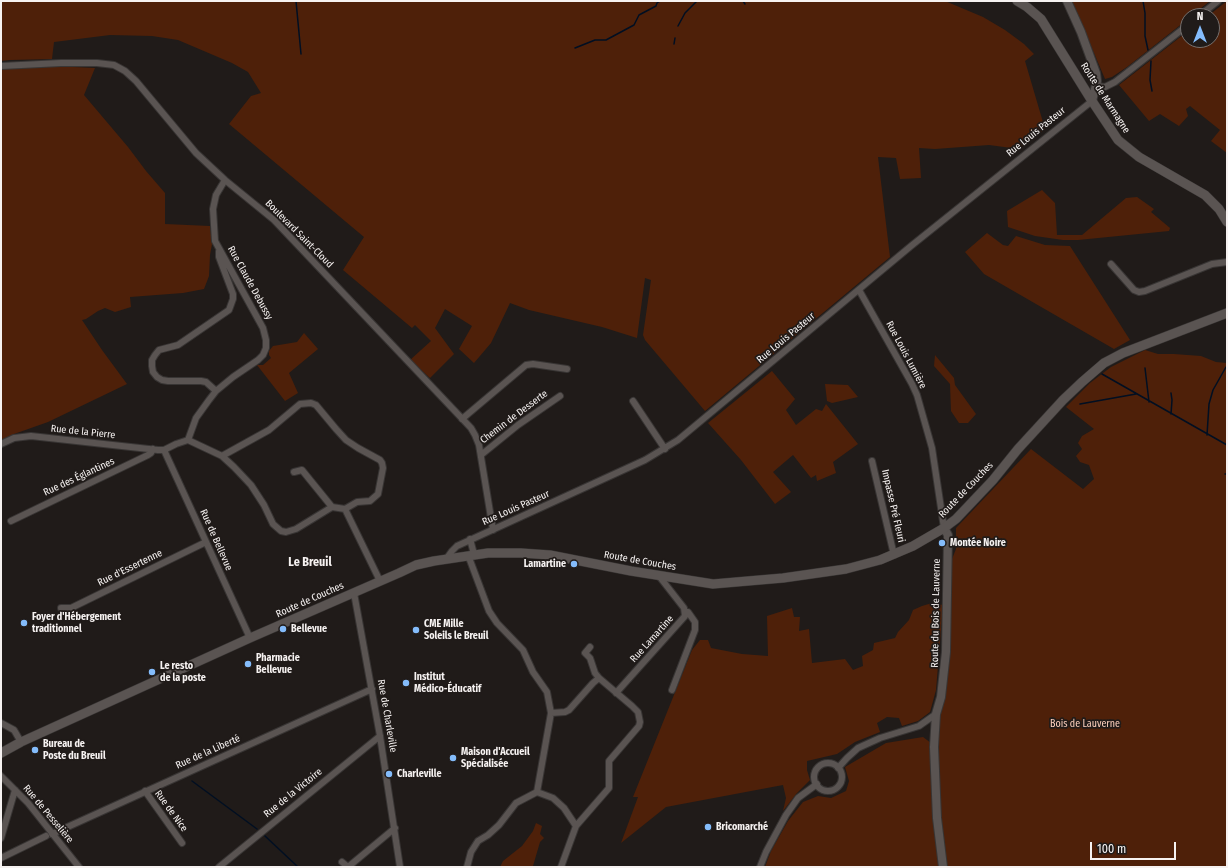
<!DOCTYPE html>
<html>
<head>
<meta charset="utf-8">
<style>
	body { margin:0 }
	#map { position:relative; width:1228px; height:868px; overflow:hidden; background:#201b19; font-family:"Fira Sans Condensed",sans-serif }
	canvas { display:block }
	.frame { position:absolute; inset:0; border:2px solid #f6f2f1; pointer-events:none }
	.north { position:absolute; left:1180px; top:8px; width:40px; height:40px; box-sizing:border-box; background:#201b19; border:1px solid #76716f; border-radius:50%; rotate:0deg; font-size:11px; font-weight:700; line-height:16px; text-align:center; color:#f6f2f1 }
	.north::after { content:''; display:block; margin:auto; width:14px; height:18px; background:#84bcfb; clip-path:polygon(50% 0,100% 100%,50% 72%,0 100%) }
	.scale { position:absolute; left:1090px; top:842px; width:86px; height:18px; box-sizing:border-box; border:2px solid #f6f2f1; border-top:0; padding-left:5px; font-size:12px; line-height:14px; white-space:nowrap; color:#f6f2f1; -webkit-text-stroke:3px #201b19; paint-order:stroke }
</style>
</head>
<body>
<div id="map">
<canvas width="1228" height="868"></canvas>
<div class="frame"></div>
<div class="north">N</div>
<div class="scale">100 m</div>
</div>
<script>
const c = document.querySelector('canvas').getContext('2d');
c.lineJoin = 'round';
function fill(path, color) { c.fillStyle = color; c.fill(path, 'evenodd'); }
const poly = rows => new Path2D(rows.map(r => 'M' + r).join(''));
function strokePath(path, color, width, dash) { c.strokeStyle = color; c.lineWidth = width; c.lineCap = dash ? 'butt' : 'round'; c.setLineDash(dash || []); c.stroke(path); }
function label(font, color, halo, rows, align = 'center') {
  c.font = font + ' "Fira Sans Condensed",sans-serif'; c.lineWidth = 3.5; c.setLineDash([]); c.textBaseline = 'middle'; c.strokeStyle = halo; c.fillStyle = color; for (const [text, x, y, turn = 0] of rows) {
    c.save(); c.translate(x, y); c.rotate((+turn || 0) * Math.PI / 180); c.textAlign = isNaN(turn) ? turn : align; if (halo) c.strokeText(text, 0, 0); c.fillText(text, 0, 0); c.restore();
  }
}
fill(poly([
	[1,1,945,1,983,17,1005,30,1024,44,1034,54,1025,61,1045,129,1019,149,989,145,935,149,919,148,921,178,900,179,896,158,878,157,890,257,705,411,645,340,643,335,651,280,645,278,637,338,602,327,529,310,510,303,491,343,474,363,459,349,472,326,445,309,435,328,454,354,430,378,410,360,431,341,415,325,412,328,343,270,364,237,229,124,251,96,261,93,248,72,232,63,178,40,152,36,110,35,54,42,52,59,10,60,1,61],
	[1072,1,1210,1,1191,16,1188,16,1188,19,1127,67,1112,77,1105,79],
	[1227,1,1227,153,1211,141,1220,130,1190,106,1186,109,1188,116,1179,126,1160,114,1149,121,1119,85,1188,31,1188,40,1212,40,1212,16,1208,16],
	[52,66,95,68,84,95,128,147,146,171,165,193,165,224,210,226,212,244,210,255,209,276,204,289,183,293,130,297,131,307,115,312,105,308,98,311,86,319,82,320,102,350,127,384,48,422,14,434,1,441,1,69],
	[1042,190,1055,203,1057,235,1082,235,1126,198,1137,197,1154,209,1151,212,1170,228,1169,231,1078,240,1063,240,1035,236,1008,227,1007,211],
	[987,233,1003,245,1008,246,1016,236,1045,245,1070,246,1130,340,1114,349,984,274,965,252],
	[304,333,318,349,289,373,298,393,285,401,257,365,263,365,271,358,269,355,269,351,273,346,297,342],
	[1145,350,1158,354,1174,354,1201,356,1216,362,1227,363,1227,867,947,867,940,816,938,765,939,734,940,715,945,697,950,646,952,559,956,549,956,528,1031,449,1083,489,1094,479,1089,465,1080,462,1076,456,1082,449,1078,443,1082,436,1094,429,1066,407,1090,383,1111,367],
	[935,355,954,378,955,385,976,414,968,423,959,423,951,411,950,384,934,366],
	[772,371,795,399,786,410,796,425,816,409,822,411,826,404,858,444,833,462,836,473,817,481,816,475,811,478,793,455,773,472,791,492,775,504,741,460,708,423],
	[825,384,848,385,858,397,832,403,827,401],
	[932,603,943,605,936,690,930,712,918,721,902,726,899,718,887,717,877,723,880,732,855,742,837,754,807,761,807,770,810,780,797,793,783,811,786,798,783,785,666,807,621,843,638,797,633,797,692,650,700,640,708,640,711,648,742,654,768,656,767,616,792,608,794,617,800,617,799,631,809,629,812,663,845,659,853,670,863,666,862,656,873,650,874,643,895,638,898,632,909,620,913,610,922,606],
	[923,737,931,743,940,867,765,867,771,851,788,821,803,802,818,796,831,798,846,791,849,781,845,767,886,743],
	[536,823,542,826,540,834,544,838,540,842,533,866,536,867,500,867,503,861,522,846,533,831]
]), '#4e2009');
strokePath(poly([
	[296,1,301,54],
	[743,1,745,4],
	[1143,1,1145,13,1145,36,1148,50],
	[678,26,685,13,697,1],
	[674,44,675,38],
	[575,48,595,40,606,40,634,25,639,15,656,6,657,3,660,1],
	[1151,61,1150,80,1152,91],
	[1145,368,1149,402],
	[1102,374,1227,445],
	[1080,404,1136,394],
	[1171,414,1172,400,1171,393],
	[1207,435,1209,404,1213,390,1226,367],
	[1225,474,1227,474],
	[192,781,257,829],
	[265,836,298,867]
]), '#010f22', 1.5);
const minor = poly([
	[1199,16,1218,1],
	[1,66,61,63,97,63,114,65,125,71,136,81,196,153,225,180,274,220,471,428,475,435,479,445,493,530],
	[1096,86,1105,87,1115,82,1188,25],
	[1111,264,1134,290,1139,292,1145,291,1212,264,1227,262],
	[859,290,912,384,917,395,932,448,944,528],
	[216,391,206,382,201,381,168,381,162,380,157,377,153,372,152,366,152,360,155,355,159,350,178,345,229,310,233,299,233,294,219,257,219,251,220,250],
	[633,401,665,449],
	[462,419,526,365,533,364,567,369],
	[188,440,196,418,209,400,216,391,233,377,258,360,263,355,266,348,266,340,263,328,215,241,213,209,216,195,225,180],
	[1,444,14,438,31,436,158,450,164,450,176,444,188,440,222,456,234,467,251,485,264,505,273,524,281,531,286,532,296,529,332,507,345,509],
	[164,450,250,638],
	[481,455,518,425,560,396],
	[222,456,269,430,300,404,311,403,316,405,336,429,346,440,358,448,380,460,382,463,383,468,378,494,370,501,357,502,345,509,380,581],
	[872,461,894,555],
	[294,472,302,470,332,507],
	[11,521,148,455,151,453,153,449],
	[470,539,474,554],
	[447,558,452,551,457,546,645,460,678,440,911,246,1092,101],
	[354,593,380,736,400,867],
	[61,608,71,608,206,542],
	[672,690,695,630,695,622,688,612,685,612],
	[616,693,685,616,684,608,659,576],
	[551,713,565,712,569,710,593,683,599,678],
	[1,723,14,730,21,742],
	'814 777a14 14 0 1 1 28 0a14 14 0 1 1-28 0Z',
	[838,768,847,758,858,748,880,738,919,726,936,714],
	[1,776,28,803,79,867],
	[145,791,182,843],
	[537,792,553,798,564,808,576,826],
	[52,834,372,689],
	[1,838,15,790],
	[1,858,46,836],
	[342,862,348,867,395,828],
	[219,867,380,736],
	[467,867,471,852,478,841,488,835,499,825,516,803,537,792,551,713,547,692,533,672,523,650,497,623,489,611,468,555],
	[561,867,576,826,609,788,609,761,639,726,640,722,638,712,632,706,599,678,595,673,590,658,585,653,590,647],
	[760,867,766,852,786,815,798,798,817,784]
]);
const tertiary = poly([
	[1067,1,1081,32,1096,73,1097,81,1092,101],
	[943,867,937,818,934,747,936,714,941,697,946,652,948,535,944,528]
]);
const secondary = poly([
	[1017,1,1027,7,1041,19,1092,101,1118,140,1139,157,1205,195,1219,209,1227,222],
	[1,753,21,742,250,638,399,573,416,565,434,561,488,553,521,553,550,555,631,571,713,584,783,578,846,569,880,560,913,546,944,528,956,519,993,480,1018,449,1063,400,1082,382,1104,363,1123,353,1227,313]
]);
strokePath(minor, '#383534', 8);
strokePath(tertiary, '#383534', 10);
strokePath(secondary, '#383534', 10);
strokePath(minor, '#5a5452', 6);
strokePath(tertiary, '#5a5452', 8);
strokePath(secondary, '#5a5452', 9);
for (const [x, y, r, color] of [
	[942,543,4,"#84bcfb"],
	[574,564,4,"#84bcfb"],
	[24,623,4,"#84bcfb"],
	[283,629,4,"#84bcfb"],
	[416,630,4,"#84bcfb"],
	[248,664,4,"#84bcfb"],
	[152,672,4,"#84bcfb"],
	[406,683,4,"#84bcfb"],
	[35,750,4,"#84bcfb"],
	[453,758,4,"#84bcfb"],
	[389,774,4,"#84bcfb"],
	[708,827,4,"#84bcfb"]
]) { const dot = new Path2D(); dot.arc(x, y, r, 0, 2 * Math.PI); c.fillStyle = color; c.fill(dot); strokePath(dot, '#201b19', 1.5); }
label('10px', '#f6f2f1', '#201b19', [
	["Route de Marmagne",1105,98,57],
	["Rue Louis Pasteur",1036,132,-39],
	["Boulevard Saint-Cloud",299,234,45],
	["Rue Claude Debussy",250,283,61],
	["Rue Louis Pasteur",786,338,-40],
	["Rue Louis Lumière",906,355,62],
	["Chemin de Desserte",514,417,-37],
	["Rue de la Pierre",83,432,6],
	["Rue des Églantines",79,477,-25],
	["Route de Couches",966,490,-46],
	["Impasse Pré Fleuri",893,506,77],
	["Rue Louis Pasteur",516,508,-24],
	["Rue de Bellevue",216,540,66],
	["Route de Couches",640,561,10],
	["Rue d'Essertenne",130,568,-26],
	["Route de Couches",310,600,-24],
	["Route du Bois de Lauverne",936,613,-89],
	["Rue Lamartine",652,639,-48],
	["Rue de Charleville",387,716,80],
	["Rue de la Liberté",208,752,-24],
	["Rue de la Victoire",293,793,-39],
	["Rue de Nice",171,811,54],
	["Rue de Pesselière",48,814,50]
]);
label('bold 10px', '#f6f2f1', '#201b19', [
	["Montée Noire",950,543],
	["Lamartine",566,564,"right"],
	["Foyer d'Hébergement",32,617],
	["traditionnel",32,629],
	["CME Mille",424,624],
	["Soleils le Breuil",424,636],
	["Bellevue",291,629],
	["Pharmacie",256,658],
	["Bellevue",256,670],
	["Le resto",160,666],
	["de la poste",160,678],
	["Institut",414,677],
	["Médico-Éducatif",414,689],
	["Bureau de",43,744],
	["Poste du Breuil",43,756],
	["Maison d'Accueil",461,752],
	["Spécialisée",461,764],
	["Charleville",397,774],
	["Bricomarché",716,827]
], 'left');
label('10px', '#ffd1be', '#201b19', [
	["Bois de Lauverne",1085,724]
]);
label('bold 12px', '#f6f2f1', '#201b19', [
	["Le Breuil",310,563]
]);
</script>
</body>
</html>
